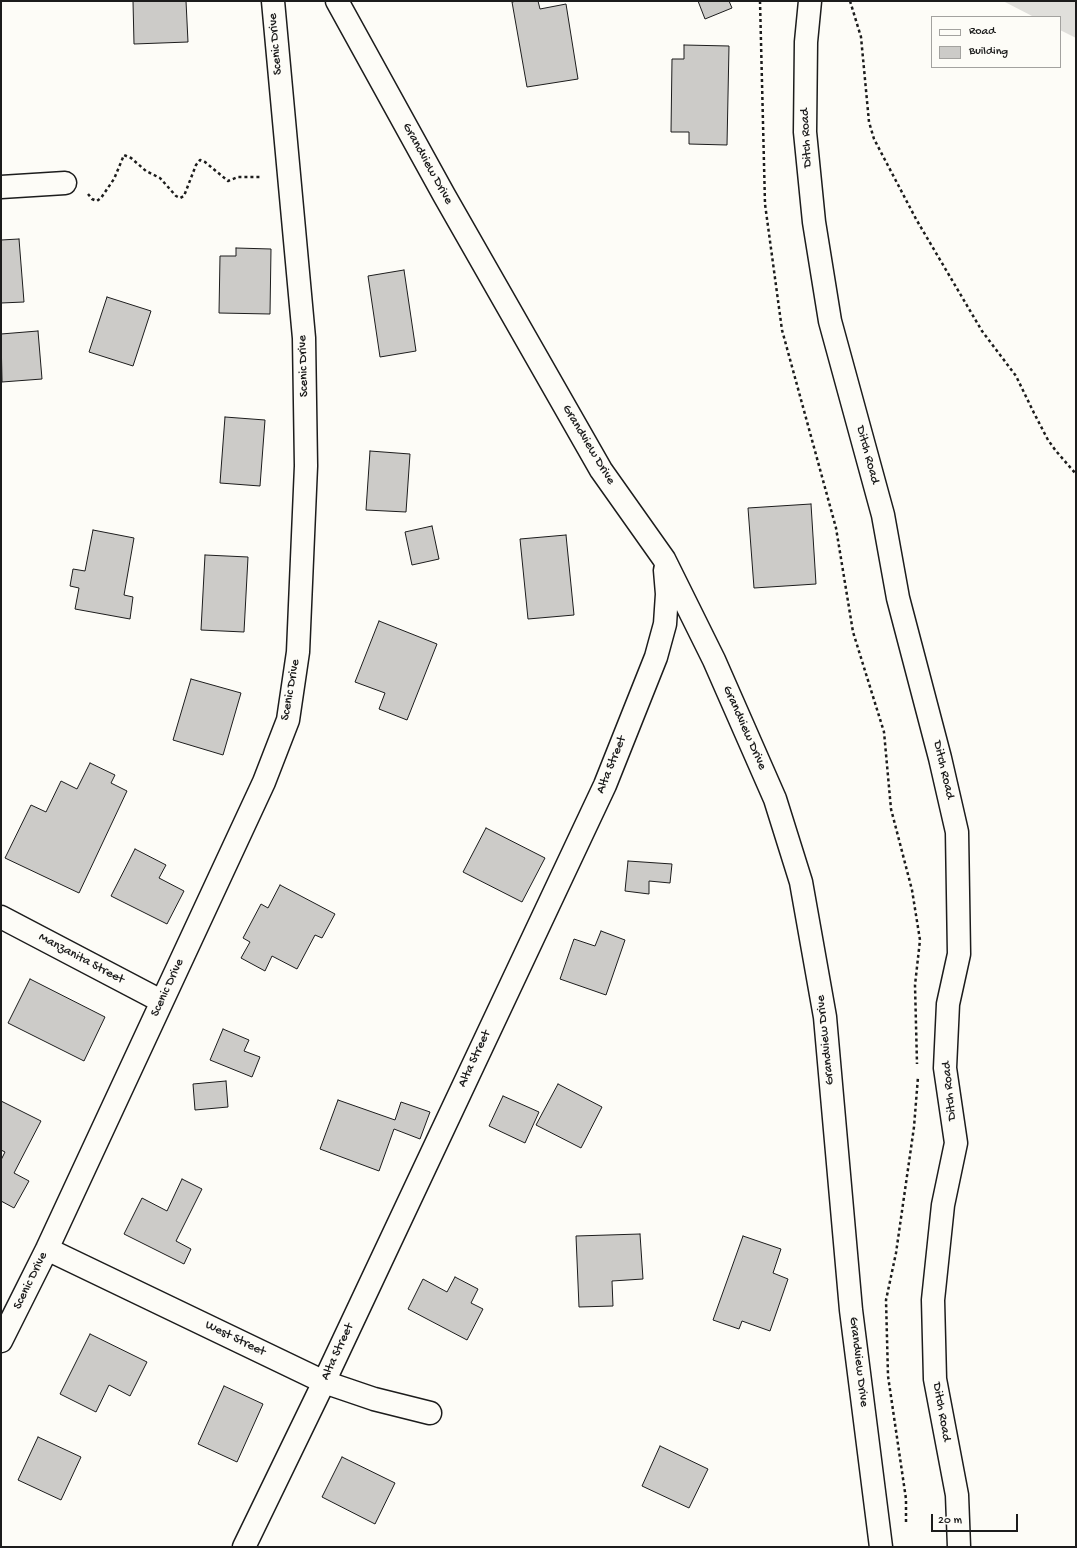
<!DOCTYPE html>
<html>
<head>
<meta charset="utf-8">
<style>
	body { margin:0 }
	#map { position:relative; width:1077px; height:1548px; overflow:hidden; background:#fdfcf7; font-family:"Gochi Hand",sans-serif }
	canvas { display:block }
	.frame { position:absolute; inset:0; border:2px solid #1c1c1c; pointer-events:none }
	.legend { position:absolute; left:931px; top:16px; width:130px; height:52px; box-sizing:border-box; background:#fdfcf7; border:1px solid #a3a29f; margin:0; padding:5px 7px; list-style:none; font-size:12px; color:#1c1c1c }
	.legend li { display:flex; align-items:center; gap:8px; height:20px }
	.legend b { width:20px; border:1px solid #a3a29f }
	.scale { position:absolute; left:931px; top:1514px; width:87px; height:18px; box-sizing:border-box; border:2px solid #1c1c1c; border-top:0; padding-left:5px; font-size:12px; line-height:14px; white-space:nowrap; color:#1c1c1c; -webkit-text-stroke:3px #fdfcf7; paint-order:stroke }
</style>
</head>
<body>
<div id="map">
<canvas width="1077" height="1548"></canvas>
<div class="frame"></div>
<ul class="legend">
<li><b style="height:5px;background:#fdfcf7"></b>Road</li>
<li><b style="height:11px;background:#cccbc8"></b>Building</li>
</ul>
<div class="scale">20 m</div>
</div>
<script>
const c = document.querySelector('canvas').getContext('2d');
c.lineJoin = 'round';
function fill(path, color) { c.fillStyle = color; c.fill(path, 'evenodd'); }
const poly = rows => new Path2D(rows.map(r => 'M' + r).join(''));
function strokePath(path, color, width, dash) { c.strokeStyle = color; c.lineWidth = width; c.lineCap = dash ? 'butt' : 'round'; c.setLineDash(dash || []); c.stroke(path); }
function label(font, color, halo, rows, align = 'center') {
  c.font = font + ' "Gochi Hand",sans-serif'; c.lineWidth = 3; c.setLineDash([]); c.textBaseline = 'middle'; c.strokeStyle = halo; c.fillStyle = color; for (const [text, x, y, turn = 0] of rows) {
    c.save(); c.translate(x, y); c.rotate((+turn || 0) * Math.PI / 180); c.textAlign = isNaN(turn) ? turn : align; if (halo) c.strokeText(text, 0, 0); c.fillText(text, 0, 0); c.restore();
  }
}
fill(poly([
	[1003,1,1076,1,1076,38,1060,30,1060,17,1034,17]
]), '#e0dfdb');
const building = poly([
	[133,1,186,1,188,42,134,44,133,1],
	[517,1,538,1,540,9,566,4,578,79,527,87,512,2,517,1],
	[698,1,729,1,732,8,705,19,698,1],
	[684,45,729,46,727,145,689,144,689,132,671,132,672,59,684,59,684,45],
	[19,239,24,302,1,303,1,240,19,239],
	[236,248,271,249,270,314,219,313,220,256,236,256,236,248],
	[404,270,416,351,380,357,368,276,404,270],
	[107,297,151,311,133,366,89,352,107,297],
	[38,331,42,379,2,382,1,334,38,331],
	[225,417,265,420,260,486,220,483,225,417],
	[370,451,410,454,406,512,366,510,370,451],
	[811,504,816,584,754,588,748,508,811,504],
	[432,526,439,559,412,565,405,532,432,526],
	[93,530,134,538,124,595,133,597,130,619,75,609,79,588,70,586,73,569,85,571,93,530],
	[566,535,574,615,528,619,520,539,566,535],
	[205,555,248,557,244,632,201,630,205,555],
	[379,621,437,644,407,720,379,709,385,693,355,682,379,621],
	[191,679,241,693,223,755,173,740,191,679],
	[90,763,115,775,111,783,127,791,79,893,5,858,31,805,46,812,61,781,77,789,90,763],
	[486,828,545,858,522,902,463,872,486,828],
	[135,849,166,865,159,878,184,891,167,924,111,896,135,849],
	[628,861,672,864,670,883,649,881,649,894,625,891,628,861],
	[280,885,335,914,322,938,315,935,297,969,272,956,265,971,241,958,250,942,243,938,261,904,268,908,280,885],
	[601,931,625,940,606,995,560,979,574,939,595,946,601,931],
	[30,979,105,1017,84,1061,8,1023,30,979],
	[223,1029,249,1040,244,1051,260,1057,252,1077,210,1060,223,1029],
	[226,1081,228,1107,195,1110,193,1084,226,1081],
	[558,1084,602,1107,581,1148,536,1125,558,1084],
	[503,1096,539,1112,525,1143,489,1126,503,1096],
	[338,1100,395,1120,401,1102,430,1112,420,1139,394,1129,379,1171,320,1149,338,1100],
	[1,1101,41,1121,14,1173,29,1181,14,1208,1,1201,1,1160,5,1152,1,1150,1,1101],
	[182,1179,202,1189,176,1241,191,1249,184,1264,124,1234,142,1198,167,1211,182,1179],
	[640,1234,643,1279,612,1281,613,1306,579,1307,576,1236,640,1234],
	[743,1236,781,1249,773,1273,788,1279,770,1331,742,1321,739,1329,713,1320,743,1236],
	[455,1277,478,1289,471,1303,483,1309,467,1340,408,1309,423,1279,447,1292,455,1277],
	[90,1334,147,1362,130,1396,109,1385,96,1412,60,1394,90,1334],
	[224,1386,263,1404,237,1462,198,1444,224,1386],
	[38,1437,81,1457,61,1500,18,1480,38,1437],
	[660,1446,708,1469,689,1508,642,1486,660,1446],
	[342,1457,395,1483,375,1524,322,1497,342,1457]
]);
fill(building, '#cccbc8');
strokePath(building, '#1c1c1c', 1);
const minor = poly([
	[337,1,444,195,601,470,664,559,714,660,775,799,801,882,825,1017,851,1310,881,1547],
	[810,1,806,42,805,132,814,222,830,321,883,515,898,598,940,758,957,832,959,954,948,1004,945,1068,956,1143,943,1205,933,1300,935,1379,957,1495,959,1547],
	[1,187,65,183],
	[1,917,161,1001],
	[47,1249,324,1382,374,1399,430,1413],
	[1,1341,47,1249,264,782,288,720,298,652,306,466,304,338,273,1],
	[244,1547,324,1382,605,785,656,657,665,624,667,594,665,570]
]);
strokePath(minor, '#1c1c1c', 25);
strokePath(poly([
	[760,1,765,204,782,330,836,528,853,632,884,732,891,809,912,890,920,940,915,985,917,1064],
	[850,1,861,37,869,122,874,139,916,219,982,331,1016,376,1034,413,1048,440,1056,451,1076,474],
	[88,194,92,199,97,201,101,198,114,179,124,155,131,158,146,171,160,178,176,196,180,198,184,196,196,165,200,160,205,162,228,181,238,177,262,177],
	[906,1522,906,1499,888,1376,886,1300,896,1253,914,1127,918,1077]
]), '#1c1c1c', 2.5, [3, 3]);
strokePath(minor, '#fdfcf7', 22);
label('13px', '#1c1c1c', '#fdfcf7', [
	["Scenic Drive",276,44,-95],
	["Ditch Road",807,138,-93],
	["Grandview Drive",427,164,61],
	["Scenic Drive",304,366,-92],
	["Grandview Drive",588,445,59],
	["Ditch Road",867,455,75],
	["Scenic Drive",291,690,-80],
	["Grandview Drive",744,728,66],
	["Alta Street",612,765,-68],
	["Ditch Road",943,770,77],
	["Manzanita Street",81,959,28],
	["Scenic Drive",168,988,-65],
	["Grandview Drive",826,1040,-96],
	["Alta Street",475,1059,-65],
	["Ditch Road",950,1091,-96],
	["Scenic Drive",31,1281,-64],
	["West Street",235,1339,26],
	["Alta Street",338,1352,-65],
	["Grandview Drive",858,1362,83],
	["Ditch Road",941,1412,80]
]);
</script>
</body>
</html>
